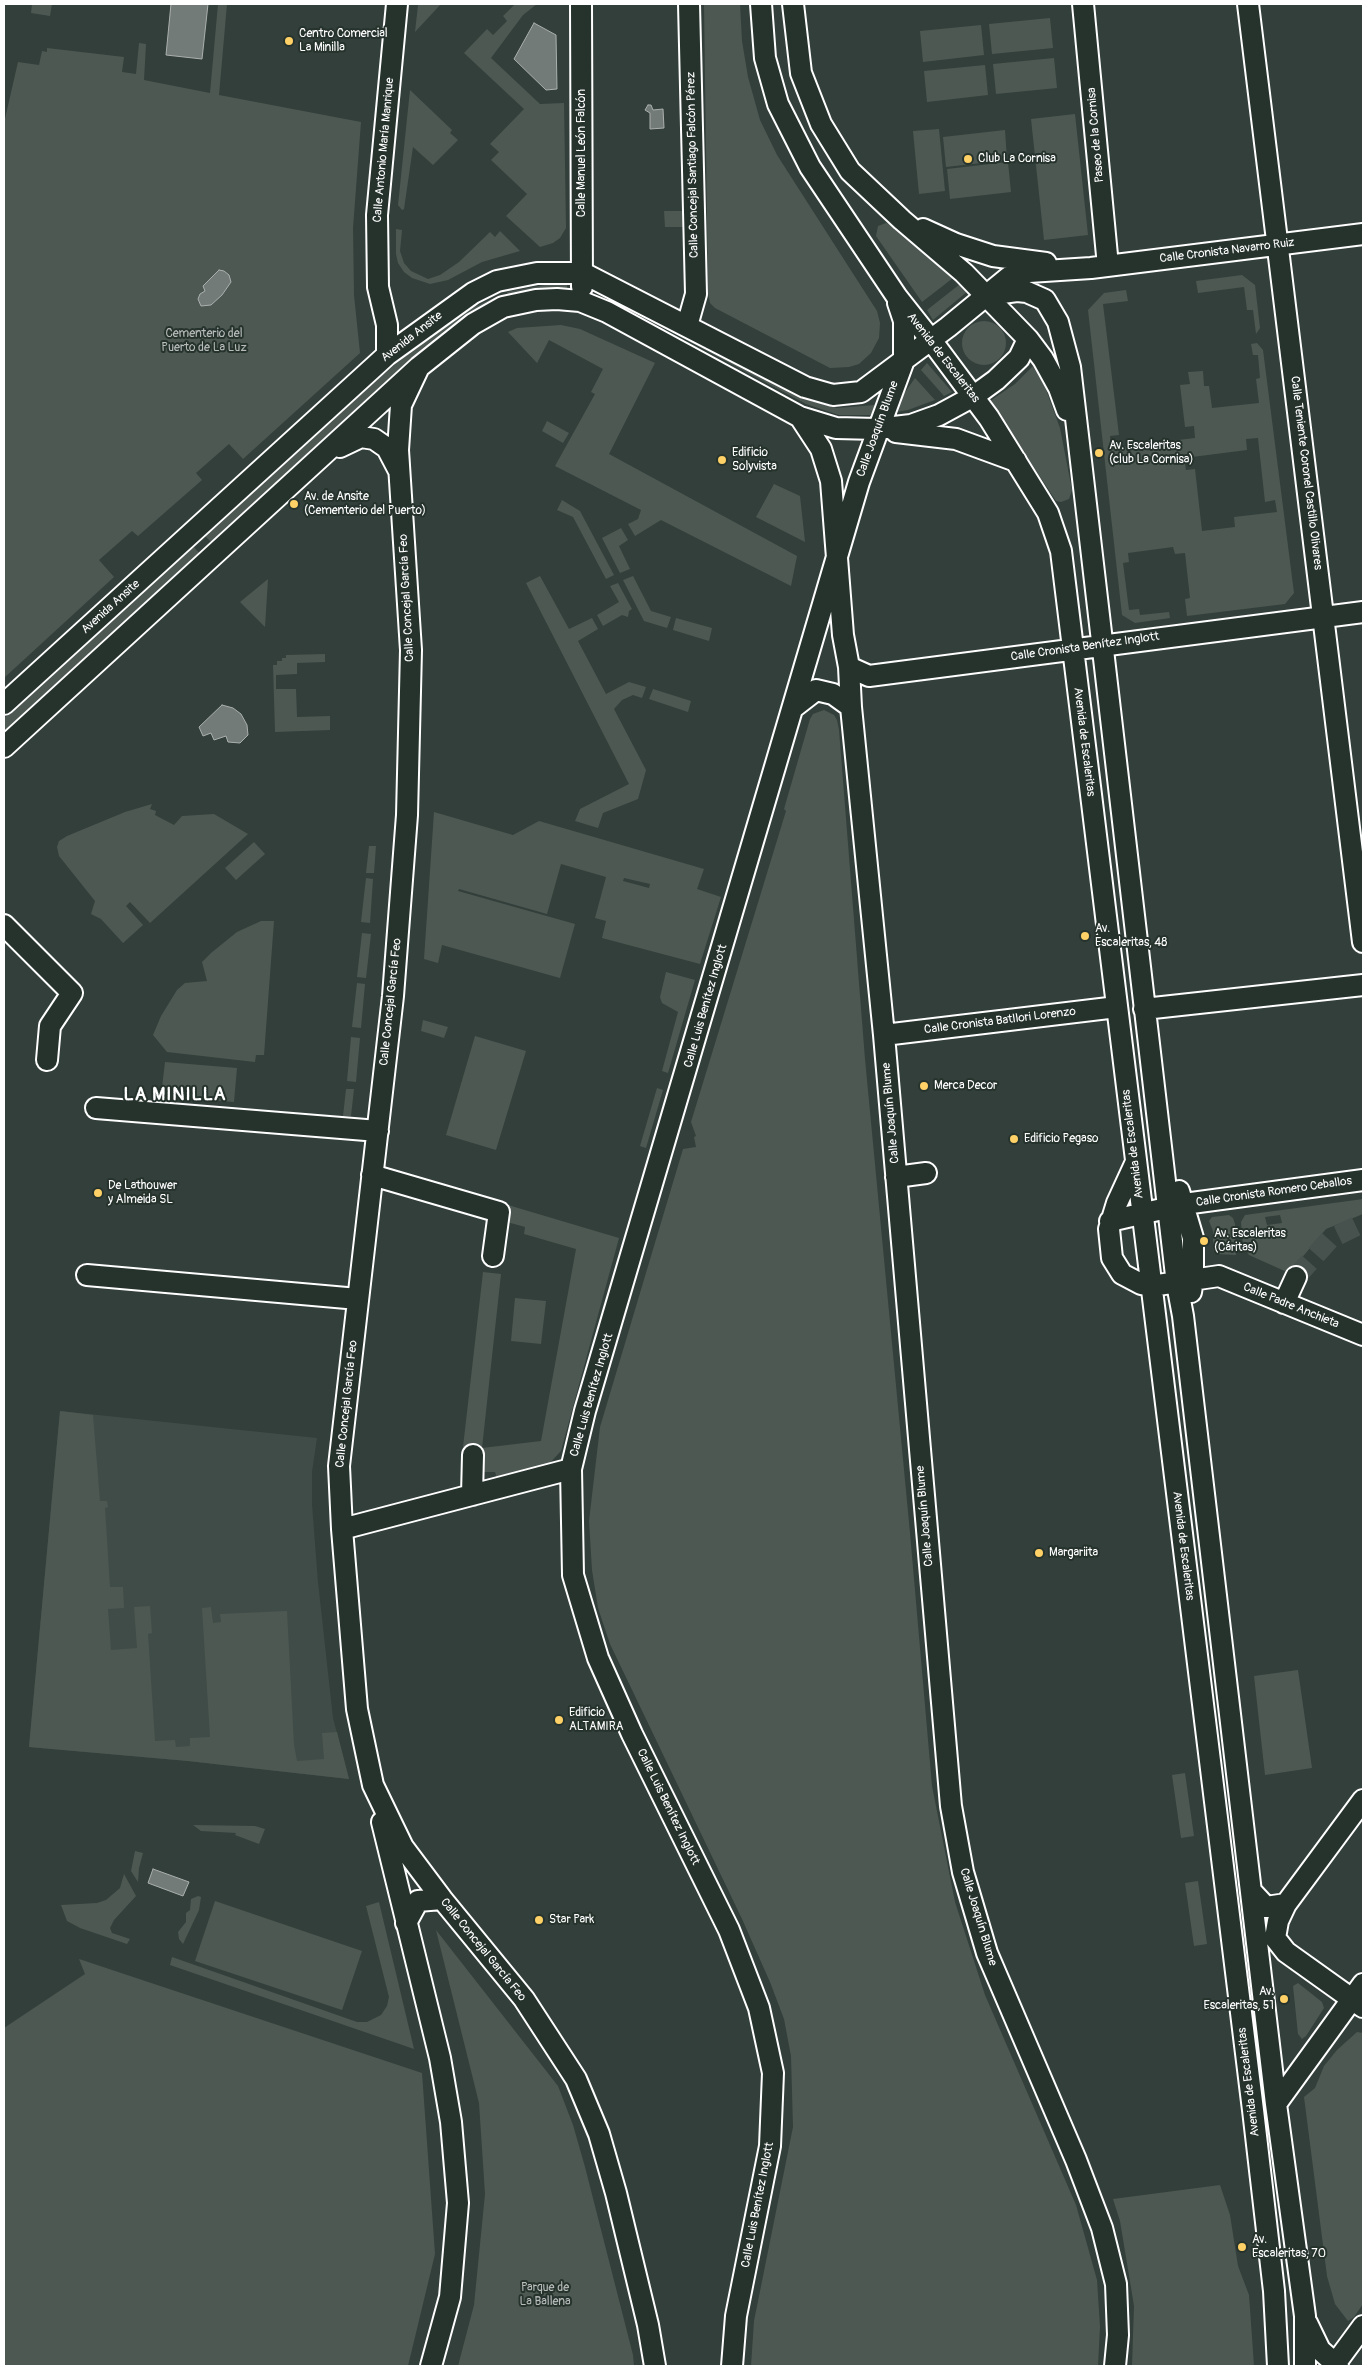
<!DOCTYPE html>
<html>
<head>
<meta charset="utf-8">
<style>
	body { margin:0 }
	#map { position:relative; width:1367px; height:2370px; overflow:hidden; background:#333f3a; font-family:Pangolin,sans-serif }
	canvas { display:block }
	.frame { position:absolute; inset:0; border:5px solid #fff; pointer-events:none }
</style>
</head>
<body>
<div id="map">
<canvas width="1367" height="2370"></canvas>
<div class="frame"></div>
</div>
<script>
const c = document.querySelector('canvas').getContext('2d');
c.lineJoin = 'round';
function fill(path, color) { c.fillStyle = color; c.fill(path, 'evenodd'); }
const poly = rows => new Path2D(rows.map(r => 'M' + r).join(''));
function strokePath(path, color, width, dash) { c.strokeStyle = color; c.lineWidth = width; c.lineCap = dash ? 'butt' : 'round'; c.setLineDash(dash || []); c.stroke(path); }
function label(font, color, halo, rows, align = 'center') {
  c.font = font + ' Pangolin,sans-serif'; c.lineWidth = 4; c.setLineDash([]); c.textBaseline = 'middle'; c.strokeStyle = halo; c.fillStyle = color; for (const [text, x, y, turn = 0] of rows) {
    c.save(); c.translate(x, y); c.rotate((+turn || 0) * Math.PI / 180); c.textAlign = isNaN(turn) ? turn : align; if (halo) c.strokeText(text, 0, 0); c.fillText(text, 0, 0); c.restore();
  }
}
fill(poly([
	[60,1411,317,1438,312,1472,312,1504,318,1582,333,1718,349,1779,188,1761,29,1747]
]), '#404c47');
fill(poly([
	[32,4,52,4,50,16,31,13],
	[218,4,227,4,219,95,361,122,353,228,354,295,360,353,243,459,229,444,196,473,202,480,138,536,132,531,99,560,114,577,4,678,4,123,18,62,39,65,42,51,47,52,47,48,124,57,122,72,136,74,139,43,146,44,144,80,210,93],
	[419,4,441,4,415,32,418,5],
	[515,4,537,4,523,15,491,58,540,104,564,103,566,228,560,238,553,243,540,247,506,216,527,194,491,160,499,152,490,144,524,109,464,53,487,29,493,35,507,21,503,16],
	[704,4,740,4,742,41,748,77,760,120,777,155,877,311,880,323,879,338,871,353,859,364,849,367,830,368,715,308,710,303,708,293],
	[1050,18,1053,48,992,54,989,24],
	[981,25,984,55,923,62,920,31],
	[1054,58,1057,88,996,94,993,64],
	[985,65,988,95,927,102,924,71],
	[410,90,452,130,450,133,458,140,433,165,413,147,404,209,402,210,398,205],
	[1075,114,1088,235,1044,240,1031,119],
	[939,129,945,191,919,194,913,131],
	[1005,130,1007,160,946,167,943,137],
	[1008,162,1011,192,950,199,947,169],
	[664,211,683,211,683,227,665,227],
	[886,223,890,224,953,278,922,302,876,236,878,226],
	[396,229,402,230,400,251,404,263,411,271,428,279,440,275,459,262,490,232,495,237,500,231,520,251,482,262,448,280,430,284,412,278,404,272,398,263,396,254],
	[1242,275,1255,285,1260,328,1256,334,1253,310,1247,310,1244,287,1198,293,1196,281],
	[960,284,968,291,933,320,927,310],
	[545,285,567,285,567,289,546,288,509,296,507,292],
	[1126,290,1128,301,1103,304,1119,435,1110,436,1111,448,1195,438,1194,426,1185,427,1180,385,1190,384,1188,372,1203,371,1204,386,1209,386,1212,408,1259,403,1256,379,1260,378,1258,355,1253,355,1251,344,1257,343,1263,350,1294,593,1285,604,1187,616,1185,599,1190,598,1185,553,1175,554,1173,547,1128,553,1129,562,1123,563,1129,610,1139,609,1140,615,1169,612,1170,618,1135,623,1122,615,1088,310,1104,293],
	[1258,438,1265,502,1275,500,1277,512,1234,517,1235,527,1202,531,1195,469,1186,470,1184,458,1247,450,1246,439],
	[608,294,808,400,837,408,875,405,873,415,839,415,806,404,606,297],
	[496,297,497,300,471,314,439,337,213,544,205,536,370,385,418,346,464,312],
	'962 343a22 22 0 1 1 44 0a22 22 0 1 1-44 0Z',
	[561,325,580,329,655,363,609,454,797,556,791,586,661,520,635,536,628,524,638,519,641,510,555,466,595,394,591,392,603,369,549,340,537,363,508,332,517,328],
	[927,363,952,392,944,396,921,370],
	[1033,366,1045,387,1060,428,1072,490,1069,499,1061,502,1056,501,990,401,1015,384],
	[915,378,935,400,908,410,896,412,901,398],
	[547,421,569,433,563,443,542,431],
	[774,484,800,496,805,542,756,517],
	[562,500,580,511,614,575,606,579,573,517,557,510],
	[621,528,628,540,619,546,630,569,620,573,602,538],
	[193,546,201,555,4,734,4,718],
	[540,576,569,629,592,618,598,629,578,641,606,694,629,682,646,687,642,698,633,695,622,700,614,709,646,770,638,799,603,813,598,828,575,821,580,809,629,784,526,583],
	[633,576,651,611,671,617,667,628,644,621,623,580],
	[268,579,265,627,240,602],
	[618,583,632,609,629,611,628,617,622,615,603,626,597,615,619,602,610,586],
	[676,618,712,628,709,641,673,630],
	[325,654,325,662,297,663,297,674,276,675,276,689,296,689,297,717,330,716,330,730,275,732,273,665,277,665,277,661,282,661,282,658,286,658,286,655],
	[653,689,691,701,688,712,649,699],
	[824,710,834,715,837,720,839,730,865,1059,910,1533,932,1786,955,1902,985,1995,1076,2205,1097,2280,1100,2327,1098,2366,751,2366,754,2321,793,2127,791,2056,784,2019,770,1982,742,1919,610,1644,598,1608,592,1570,589,1521,600,1427,683,1149,696,1147,694,1137,696,1136,691,1122,786,811,784,809,810,719,813,714],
	[152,804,150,809,156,811,155,815,174,825,182,816,214,814,248,834,150,923,130,902,126,906,143,925,123,943,101,919,91,914,95,901,59,856,57,847,59,841,67,836,125,812],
	[434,812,513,835,539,821,704,869,697,889,721,897,700,964,602,938,606,921,595,918,606,877,561,864,547,914,459,889,458,891,575,924,560,978,442,945,438,963,424,959],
	[624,878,650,884,649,888,623,881],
	[254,842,265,854,236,880,225,868],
	[369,846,376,846,374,873,366,873],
	[366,878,373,879,370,923,361,922],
	[261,921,274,921,264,1055,256,1055,255,1062,167,1052,153,1035,161,1016,177,990,185,983,207,981,202,962,211,953,237,932],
	[362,933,371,934,366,978,357,977],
	[666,972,695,980,668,1073,662,1071,678,1012,662,1003,660,997],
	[357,983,365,984,361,1028,352,1027],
	[423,1020,448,1027,444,1038,421,1031],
	[475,1036,526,1051,496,1150,446,1135],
	[351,1037,360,1038,356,1082,347,1081],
	[165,1062,237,1068,234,1102,161,1096],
	[657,1088,663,1090,646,1148,640,1146],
	[346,1089,354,1089,351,1116,343,1116],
	[1363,1199,1363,1214,1326,1229,1289,1273,1249,1255,1243,1245,1241,1222,1245,1215],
	[1280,1215,1282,1223,1267,1225,1265,1217],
	[508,1205,619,1238,561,1451,548,1465,497,1478,495,1472,480,1472,482,1449,463,1447,483,1272,501,1274,482,1448,541,1441,576,1249,524,1234,525,1227,507,1222],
	[1229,1215,1233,1218,1235,1224,1236,1255,1216,1254,1213,1250,1213,1231,1209,1221,1212,1217],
	[515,1298,546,1301,541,1344,511,1341],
	[60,1411,93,1415,100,1501,107,1501,108,1507,105,1508,110,1587,123,1587,124,1608,108,1609,111,1650,137,1648,134,1607,150,1606,152,1633,148,1634,155,1741,175,1740,176,1747,190,1746,190,1738,210,1737,202,1608,211,1607,213,1623,221,1622,220,1614,287,1611,294,1745,297,1761,324,1759,322,1733,337,1732,349,1779,188,1761,29,1747],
	[1298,1670,1312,1768,1265,1775,1254,1676],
	[1185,1773,1194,1836,1181,1838,1172,1775],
	[193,1825,255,1826,265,1829,259,1844,235,1835,236,1833,201,1831],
	[135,1851,143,1853,139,1868,138,1882,131,1871],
	[124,1874,136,1896,114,1920,110,1928,112,1933,130,1939,127,1944,80,1928,67,1921,61,1905,97,1903,106,1900,120,1888],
	[1198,1881,1207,1944,1194,1946,1185,1883],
	[198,1896,201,1897,199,1910,183,1944,179,1939,178,1932,186,1922,186,1913,190,1910,191,1899],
	[215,1901,362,1951,342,2010,195,1961],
	[379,1902,414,2049,170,1965,172,1957,357,2022,367,2022,381,2015,387,2006,389,1997,366,1906],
	[436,1930,558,2086,573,2125,585,2167,633,2355,634,2366,458,2366,474,2305,485,2194,479,2103],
	[79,1959,422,2073,435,2254,408,2366,4,2366,4,2028,85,1974],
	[1298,1983,1322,2002,1324,2008,1306,2036,1302,2039,1298,2034,1293,1986],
	[1357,2032,1363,2033,1363,2304,1354,2317,1348,2321,1335,2304,1327,2276,1304,2097,1315,2088,1324,2066,1337,2050],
	[1220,2185,1230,2215,1238,2266,1249,2295,1254,2366,1132,2366,1134,2306,1120,2221,1113,2199]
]), '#4d5853');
const water = poly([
	[171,4,208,4,202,59,166,55,171,4],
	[534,23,556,35,557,89,546,90,514,59,534,23],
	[648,105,651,105,653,110,663,109,664,128,650,129,650,113,645,110,648,105],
	[219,270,224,271,229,275,231,282,222,295,211,305,201,306,198,299,200,294,205,291,203,286,219,270],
	[222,705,233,708,241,714,247,725,248,735,240,743,228,742,226,736,214,740,211,733,203,736,199,727,222,705],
	[153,1869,189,1882,183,1896,148,1883,153,1869]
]);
fill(water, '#737b78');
strokePath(water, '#abb0ae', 1);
strokePath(poly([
	[1296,1277,1330,1239,1363,1223]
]), '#47524e', 20, [20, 10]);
const minor = poly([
	[581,4,582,287],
	[761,4,765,58,778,104,810,167,897,297,931,340,989,418,1048,513,1061,551,1253,2110,1274,2291,1278,2366],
	[793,4,801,73,821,124,850,171,902,220,964,273,1028,339,1043,359,1059,388,1067,410],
	[1083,4,1108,266],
	[1248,4,1363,942],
	[923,229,956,244,993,256,1046,263],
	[987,295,1017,291,1027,292,1045,300,1058,322,1070,367,1177,1284,1183,1316,1276,2104,1305,2316,1305,2366],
	[687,326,696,294,689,4],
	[387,355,387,325,378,287,377,215,397,4],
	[419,367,401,405,398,450,411,650,407,815,393,996,339,1466,342,1529,357,1709,373,1785,403,1847,442,1899,524,1999,576,2079,599,2134,616,2193,648,2325,655,2366],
	[800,417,821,449,831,481,843,635,849,667,851,707,884,1035,951,1806,963,1872,987,1953,1076,2160,1102,2228,1116,2284,1118,2335,1115,2366],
	[896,432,956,439,1016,461],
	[340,447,361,437,374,439,387,448,398,469],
	[849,667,869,676,1363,612],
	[4,704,387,355,473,293,497,281,537,273,583,273,805,387,833,395,861,392,948,327,1009,277,1029,272,1091,268,1363,234],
	[794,707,816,690,833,694,851,707],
	[4,747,419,367,473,324,503,307,536,300,557,299,580,301,607,312,800,417,836,428,877,429,911,425,939,415,974,396,996,380,1019,358,1028,339],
	[4,925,72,993,50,1026,47,1060],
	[1144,1009,1363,985],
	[884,1035,1117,1007],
	[96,1108,378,1131],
	[1135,1164,1117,1203,1109,1229,1112,1258,1122,1274,1141,1284,1151,1286,1219,1276,1363,1335],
	[372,1175,499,1212,493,1256],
	[896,1177,926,1173],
	[1179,1191,1193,1238,1193,1280,1191,1292],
	[1110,1221,1184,1204,1363,1180],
	[87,1275,358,1299],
	[1284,1303,1296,1277],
	[472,1495,473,1455],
	[342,1529,571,1469],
	[382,1822,440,2058,451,2122,458,2203,450,2297,431,2366],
	[1252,1892,1266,1907,1286,1904,1363,1800],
	[1286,1904,1278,1921,1275,1938,1286,1952,1363,2007],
	[406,1923,418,1901,442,1899],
	[1276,2104,1363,1984],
	[1307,2323,1320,2350,1338,2366],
	[1335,2364,1363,2326],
	[732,2366,736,2316,770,2146,773,2073,759,2008,729,1930,632,1734,598,1658,573,1575,571,1469,585,1411,859,482,904,360,904,321,898,303]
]);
strokePath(minor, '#fff', 24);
strokePath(minor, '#26332d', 20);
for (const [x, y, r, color] of [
	[289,41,5,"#ffd166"],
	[968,159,5,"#ffd166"],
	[1099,453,5,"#ffd166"],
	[722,460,5,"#ffd166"],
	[294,504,5,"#ffd166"],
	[1085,936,5,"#ffd166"],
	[924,1086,5,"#ffd166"],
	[1014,1139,5,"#ffd166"],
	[98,1193,5,"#ffd166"],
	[1204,1241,5,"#ffd166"],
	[1039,1553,5,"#ffd166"],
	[559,1720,5,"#ffd166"],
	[539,1920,5,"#ffd166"],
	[1284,1999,5,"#ffd166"],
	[1242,2247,5,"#ffd166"]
]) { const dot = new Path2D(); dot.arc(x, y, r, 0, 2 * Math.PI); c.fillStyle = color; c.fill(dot); strokePath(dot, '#26332d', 2); }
label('12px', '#fff', '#26332d', [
	["Centro Comercial",299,34],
	["La Minilla",299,48],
	["Club La Cornisa",978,159],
	["Av. Escaleritas",1109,446],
	["(club La Cornisa)",1109,460],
	["Edificio",732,453],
	["Solyvista",732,467],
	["Av. de Ansite",304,497],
	["(Cementerio del Puerto)",304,511],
	["Av.",1095,929],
	["Escaleritas, 48",1095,943],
	["Merca Decor",934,1086],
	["Edificio Pegaso",1024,1139],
	["De Lathouwer",108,1186],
	["y Almeida SL",108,1200],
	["Av. Escaleritas",1214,1234],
	["(Cáritas)",1214,1248],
	["Margariita",1049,1553],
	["Edificio",569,1713],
	["ALTAMIRA",569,1727],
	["Star Park",549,1920],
	["Av.",1274,1992,"right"],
	["Escaleritas, 51",1274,2006,"right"],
	["Av.",1252,2240],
	["Escaleritas, 70",1252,2254]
], 'left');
label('12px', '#fff', '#26332d', [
	["Paseo de la Cornisa",1096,135,-95],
	["Calle Antonio María Manrique",384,150,-85],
	["Calle Manuel León Falcón",582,153,-90],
	["Calle Concejal Santiago Falcón Pérez",693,165,-91],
	["Calle Cronista Navarro Ruiz",1227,251,-7],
	["Avenida Ansite",412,337,-38],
	["Avenida de Escaleritas",943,358,52],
	["Calle Joaquín Blume",878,429,-70],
	["Calle Teniente Coronel Castillo Olivares",1306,473,83],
	["Calle Concejal García Feo",407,598,-93],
	["Avenida Ansite",111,607,-42],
	["Calle Cronista Benítez Inglott",1085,647,-8],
	["Avenida de Escaleritas",1084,742,83],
	["Calle Concejal García Feo",391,1002,-84],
	["Calle Luis Benítez Inglott",706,1006,-74],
	["Calle Cronista Batllori Lorenzo",1000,1021,-7],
	["Calle Joaquín Blume",891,1113,-95],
	["Avenida de Escaleritas",1133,1144,-97],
	["Calle Cronista Romero Ceballos",1274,1192,-8],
	["Calle Padre Anchieta",1291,1306,22],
	["Calle Luis Benítez Inglott",592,1395,-74],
	["Calle Concejal García Feo",347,1404,-84],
	["Calle Joaquín Blume",925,1516,-95],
	["Avenida de Escaleritas",1183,1546,83],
	["Calle Luis Benítez Inglott",668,1807,64],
	["Calle Joaquín Blume",978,1917,73],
	["Calle Concejal García Feo",483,1950,51],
	["Avenida de Escaleritas",1249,2082,-97],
	["Calle Luis Benítez Inglott",758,2205,-79]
]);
label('12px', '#b8bcba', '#26332d', [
	["Cementerio del",204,334],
	["Puerto de La Luz",204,348],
	["Parque de",545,2288],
	["La Ballena",545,2302]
]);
c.letterSpacing = '1px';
label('bold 18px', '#fff', '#26332d', [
	["LA MINILLA",175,1095]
]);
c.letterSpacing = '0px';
</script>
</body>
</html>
